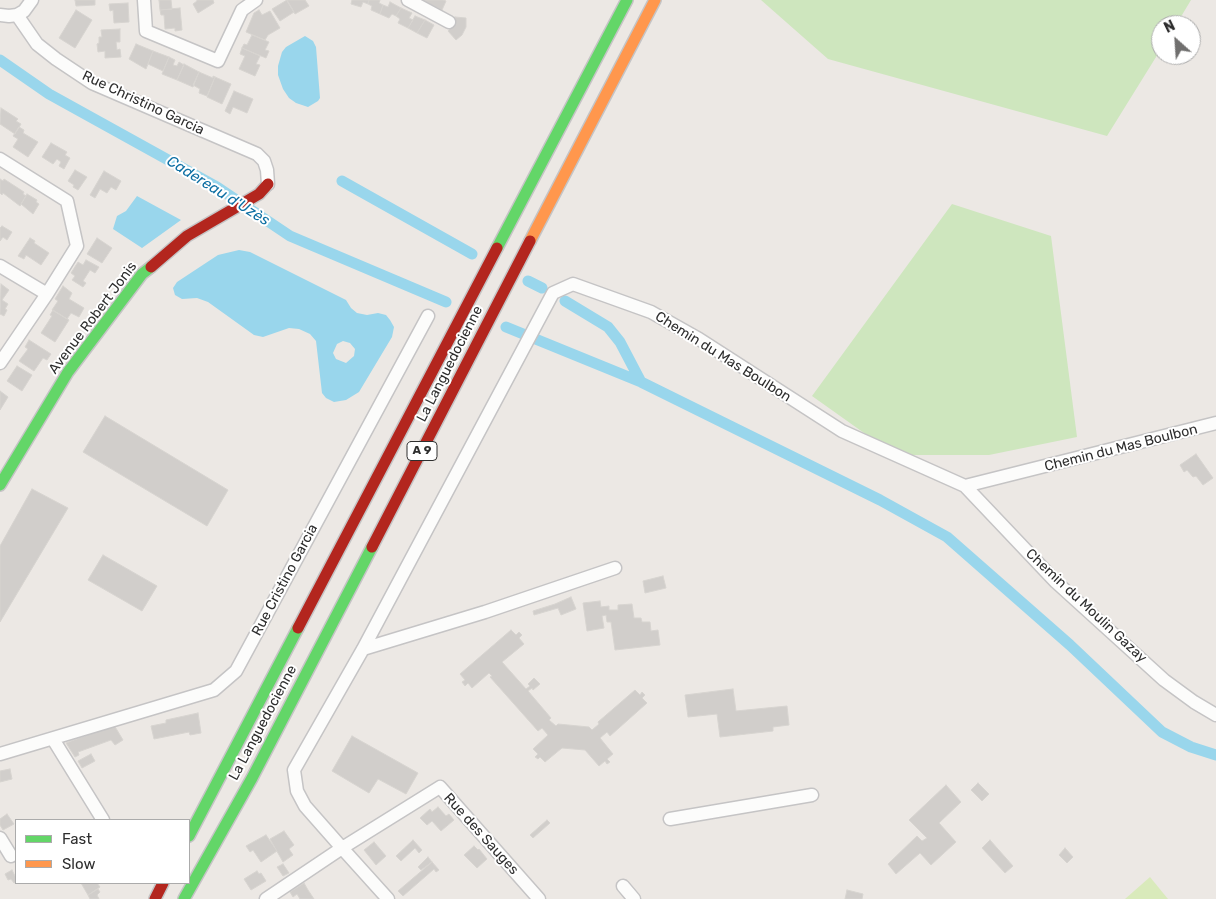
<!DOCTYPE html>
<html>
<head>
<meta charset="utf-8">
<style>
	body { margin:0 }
	#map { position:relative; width:1216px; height:899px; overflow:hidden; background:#ece8e4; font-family:Rubik,sans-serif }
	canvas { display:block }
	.legend { position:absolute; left:15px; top:819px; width:175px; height:65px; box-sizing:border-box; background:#fff; border:1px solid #ababab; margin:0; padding:6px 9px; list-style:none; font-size:15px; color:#2e2e2e }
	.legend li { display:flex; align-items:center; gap:10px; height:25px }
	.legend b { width:25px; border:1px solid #ababab }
	.north { position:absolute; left:1151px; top:15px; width:50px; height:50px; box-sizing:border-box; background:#fff; border:1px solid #ababab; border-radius:50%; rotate:334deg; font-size:14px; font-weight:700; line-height:20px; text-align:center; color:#2e2e2e }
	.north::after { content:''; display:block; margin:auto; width:18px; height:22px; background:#706f6e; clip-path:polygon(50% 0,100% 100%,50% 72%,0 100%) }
</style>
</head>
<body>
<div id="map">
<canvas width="1216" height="899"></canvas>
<ul class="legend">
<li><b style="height:6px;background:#63d668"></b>Fast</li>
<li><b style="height:6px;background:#ff974d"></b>Slow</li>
</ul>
<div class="north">N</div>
</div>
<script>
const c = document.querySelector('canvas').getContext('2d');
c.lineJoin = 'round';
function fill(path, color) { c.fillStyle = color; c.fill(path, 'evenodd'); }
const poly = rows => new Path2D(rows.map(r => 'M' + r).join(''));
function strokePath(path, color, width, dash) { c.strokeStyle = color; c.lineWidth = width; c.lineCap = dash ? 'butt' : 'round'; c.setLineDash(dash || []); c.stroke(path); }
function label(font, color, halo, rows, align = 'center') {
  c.font = font + ' Rubik,sans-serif'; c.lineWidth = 4; c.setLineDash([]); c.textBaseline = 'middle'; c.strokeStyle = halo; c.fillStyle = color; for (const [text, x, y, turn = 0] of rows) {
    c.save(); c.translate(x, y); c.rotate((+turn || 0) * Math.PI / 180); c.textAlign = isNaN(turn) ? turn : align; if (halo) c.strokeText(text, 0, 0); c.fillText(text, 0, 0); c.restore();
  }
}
fill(poly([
	[761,0,1191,0,1176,25,1161,25,1161,49,1107,136,828,59],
	[952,204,1051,236,1077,437,989,455,895,455,812,396]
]), '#cee6be');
fill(poly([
	[1150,877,1168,899,1125,899]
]), '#d9eabb');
fill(poly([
	[305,36,313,41,316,47,320,98,318,101,308,107,296,103,289,98,283,89,278,75,278,66,282,52,286,47],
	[137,196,181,220,142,248,113,229,117,216,126,211],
	[239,250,250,252,346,300,351,308,357,313,367,315,378,313,386,315,390,320,394,327,392,337,359,392,346,400,334,402,326,398,322,393,316,341,310,334,299,329,289,328,263,337,254,335,208,302,197,298,182,299,175,295,173,288,177,282,218,255],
	[343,341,350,343,355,349,354,356,346,363,336,359,333,353,337,344]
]), '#99d6ec');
strokePath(poly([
	[0,60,49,94,217,187,290,236,446,302],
	[342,181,472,254],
	[528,281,542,288],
	[565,301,608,327,620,342,641,382],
	[506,327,641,382,880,500,947,537,1070,645,1162,732,1191,747,1216,755]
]), '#99d6ec', 11);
const building = poly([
	[75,0,95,0,95,5,76,6,75,0],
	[159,0,171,0,172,9,160,10,159,0],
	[197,0,213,0,214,3,198,13,193,4,197,1,197,0],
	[287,0,294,12,280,21,272,9,287,0],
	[288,0,305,0,309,6,295,14,287,1,288,0],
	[352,0,369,0,368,4,363,2,361,7,351,4,352,0],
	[369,0,380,0,379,3,383,5,380,14,371,10,372,6,368,4,369,0],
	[421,0,443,0,446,1,442,10,421,0],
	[390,2,401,8,396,16,392,14,389,18,380,14,383,5,388,7,390,2],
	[128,3,129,22,114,23,113,10,110,11,109,4,128,3],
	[180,8,182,30,175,31,175,28,165,29,164,15,161,15,160,10,180,8],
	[401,8,412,13,409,18,413,20,408,28,398,23,400,19,396,16,401,8],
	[76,10,92,20,75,48,59,38,76,10],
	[259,10,262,15,270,11,280,28,268,35,265,40,246,32,254,13,259,10],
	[415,16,425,20,417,33,408,28,415,16],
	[455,17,466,18,466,27,462,35,456,40,448,31,455,23,455,17],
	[425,20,434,25,427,38,417,33,425,20],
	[120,29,120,42,116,42,117,50,120,49,121,57,105,58,105,51,98,52,97,44,99,43,99,37,102,37,101,30,120,29],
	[252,35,269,42,265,50,269,51,266,58,242,48,244,44,247,45,252,35],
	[136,44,153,51,146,69,129,59,136,44],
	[242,48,260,56,256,64,260,65,255,76,239,69,245,56,240,54,242,48],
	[153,51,169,57,163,71,148,64,153,51],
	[169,57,175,60,173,65,177,66,179,62,184,65,177,80,162,74,169,57],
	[184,64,199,72,193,87,177,80,184,64],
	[199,72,213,78,213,76,215,77,207,96,199,93,200,89,193,85,199,72],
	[215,77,231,84,222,104,207,97,215,77],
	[234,91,253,99,247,113,233,107,230,114,225,111,234,91],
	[1,108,18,119,16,121,21,124,15,134,0,124,1,108],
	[19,127,24,130,23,133,38,142,28,157,13,147,18,139,13,136,19,127],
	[51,143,67,152,65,155,70,158,64,169,59,166,61,162,57,159,53,164,42,157,51,143],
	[75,170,87,177,78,190,73,187,74,185,68,181,75,170],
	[104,171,121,181,116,190,111,187,107,193,100,189,95,198,90,195,104,171],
	[0,179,3,181,4,179,24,192,23,194,26,196,20,206,3,193,2,195,0,193,0,179],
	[27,194,37,200,36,202,39,204,33,214,21,204,27,194],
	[2,226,12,232,7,240,3,237,0,241,0,228,2,226],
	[30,238,35,241,34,243,49,253,41,265,26,255,24,259,18,256,30,238],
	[97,238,112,248,102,263,87,254,97,238],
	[86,260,99,267,95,273,90,270,83,281,86,283,83,287,72,280,75,276,71,273,78,262,83,265,86,260],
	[1,284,9,290,2,300,8,304,5,309,7,310,4,316,0,314,1,284],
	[63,286,72,293,69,299,84,308,79,317,71,313,67,319,52,310,58,301,55,299,63,286],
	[53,310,69,320,55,342,41,333,52,316,50,315,53,310],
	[29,340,51,354,47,360,43,358,34,371,19,361,28,349,25,347,29,340],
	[17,366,32,375,22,391,7,381,17,366],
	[0,391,8,397,0,410,0,391],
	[105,416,228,490,207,526,83,452,105,416],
	[1196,454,1213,478,1203,485,1196,476,1193,477,1187,470,1184,472,1180,465,1196,454],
	[32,489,68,508,0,622,0,546,32,489],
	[103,555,157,586,142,611,88,580,103,555],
	[663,576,666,588,645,593,643,581,663,576],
	[571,597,576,609,561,615,558,608,534,615,533,611,555,604,571,597],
	[600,601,601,607,609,606,609,610,618,610,618,605,632,604,634,618,641,618,642,622,650,622,651,631,658,630,660,645,615,650,611,622,607,622,606,615,602,616,604,628,587,631,583,603,600,601],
	[511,630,516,635,519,632,522,635,519,638,524,644,502,662,526,689,530,686,528,684,534,678,540,684,533,690,532,688,528,691,551,718,549,720,556,726,558,724,589,727,592,730,599,724,598,722,635,690,640,695,642,692,645,695,642,698,647,703,610,736,607,732,600,738,613,754,607,759,610,762,607,764,605,761,599,766,585,750,562,748,545,762,540,757,538,759,535,757,538,754,533,749,548,735,542,728,538,731,490,677,492,676,489,673,472,688,468,683,465,686,462,682,465,680,460,674,511,630],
	[733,689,736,711,787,706,789,725,773,727,773,731,720,737,717,714,688,717,685,695,733,689],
	[198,713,201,733,190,735,189,732,154,739,151,726,166,723,166,720,198,713],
	[114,725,123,740,115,745,111,740,78,752,79,755,75,757,66,743,114,725],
	[352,736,418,773,406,794,378,779,369,793,332,771,352,736],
	[91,754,95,761,82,768,78,761,91,754],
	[10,769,12,779,0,782,0,771,10,769],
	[978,783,989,794,982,801,971,790,978,783],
	[946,785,961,802,939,823,956,842,931,865,920,853,896,874,888,864,917,836,922,841,927,838,909,820,946,785],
	[438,807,446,816,449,814,454,820,441,831,432,821,427,825,420,818,430,809,432,812,438,807],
	[7,814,14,824,3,830,0,825,0,819,7,814],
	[547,820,550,823,533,838,530,835,547,820],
	[284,831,294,845,289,849,293,855,283,862,270,839,284,831],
	[266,835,277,851,261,862,253,850,250,852,246,846,266,835],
	[413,840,422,850,419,853,415,848,401,861,396,856,413,840],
	[990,840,1013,866,1005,873,982,848,990,840],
	[374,842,386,856,376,865,364,850,374,842],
	[474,846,478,850,479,849,487,859,477,868,464,855,474,846],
	[1065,848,1073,857,1067,863,1059,855,1065,848],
	[428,857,432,862,421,870,418,867,428,857],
	[432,862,439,870,436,872,434,869,403,896,398,891,432,862],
	[283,864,289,873,283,876,277,867,283,864],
	[12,870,16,878,16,882,14,883,11,879,8,880,5,874,12,870],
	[257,871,259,874,261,873,266,881,251,890,244,879,257,871],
	[81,883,97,883,100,887,88,895,81,883],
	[304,883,308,890,314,899,300,899,297,894,293,897,290,892,304,883],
	[98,889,100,892,97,895,99,899,90,899,88,895,98,889],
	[847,890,863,894,862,899,845,899,847,890]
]);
fill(building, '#d1cecb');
strokePath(building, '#d7d4d0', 1);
const street = poly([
	[144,0,146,31,218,61,242,10,256,0],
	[408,0,449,22],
	[0,15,9,16,17,15,24,11,32,0],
	[17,15,37,44,56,59,92,83,257,154,264,161,267,170,268,184],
	[0,159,67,201,77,246,47,294,0,363],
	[0,266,47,294],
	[965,486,1056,582,1164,680,1194,702,1216,715],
	[363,649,485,612,615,568],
	[53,739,103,820],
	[0,754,214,690,236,671,428,316],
	[670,819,812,795],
	[0,838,11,856],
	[623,886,634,899],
	[266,899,342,848,388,899],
	[539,899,440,787,342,848,305,806,297,791,294,770,363,649,553,293,573,284,651,312,699,339,842,431,965,486,1216,423]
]);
const fast = poly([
	[497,248,627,0],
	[0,485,68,372,142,274,151,267],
	[189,836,298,628],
	[184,899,252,778,372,547]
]);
const slow = poly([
	[530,241,655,0]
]);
const jam = poly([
	[151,267,187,236,259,194,268,184],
	[372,547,530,241],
	[298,628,497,248],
	[155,899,163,883]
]);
strokePath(street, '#c5c4c5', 15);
strokePath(fast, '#c5c4c5', 14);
strokePath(slow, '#c5c4c5', 14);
strokePath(jam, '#c5c4c5', 14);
strokePath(street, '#fcfcfb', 12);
strokePath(fast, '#63d668', 11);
strokePath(slow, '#ff974d', 11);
strokePath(jam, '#b3261e', 11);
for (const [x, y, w] of [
	[422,451,30]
]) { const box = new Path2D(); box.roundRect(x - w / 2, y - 9.5, w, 19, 4); c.fillStyle = '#fff'; c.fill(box); strokePath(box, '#2e2e2e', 1); }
label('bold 12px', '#2e2e2e', null, [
	["A 9",422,451]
]);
label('14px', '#2e2e2e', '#fff', [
	["Rue Christino Garcia",143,103,25],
	["Avenue Robert Jonis",93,318,-53],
	["Chemin du Mas Boulbon",723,357,32],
	["La Languedocienne",450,364,-63],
	["Chemin du Mas Boulbon",1121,448,-14],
	["Rue Cristino Garcia",285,580,-62],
	["Chemin du Moulin Gazay",1086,606,43],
	["La Languedocienne",263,723,-62],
	["Rue des Sauges",481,834,48]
]);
label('italic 15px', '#0d6fa3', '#fff', [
	["Cadereau d'Uzès",218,191,32]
]);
</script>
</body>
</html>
